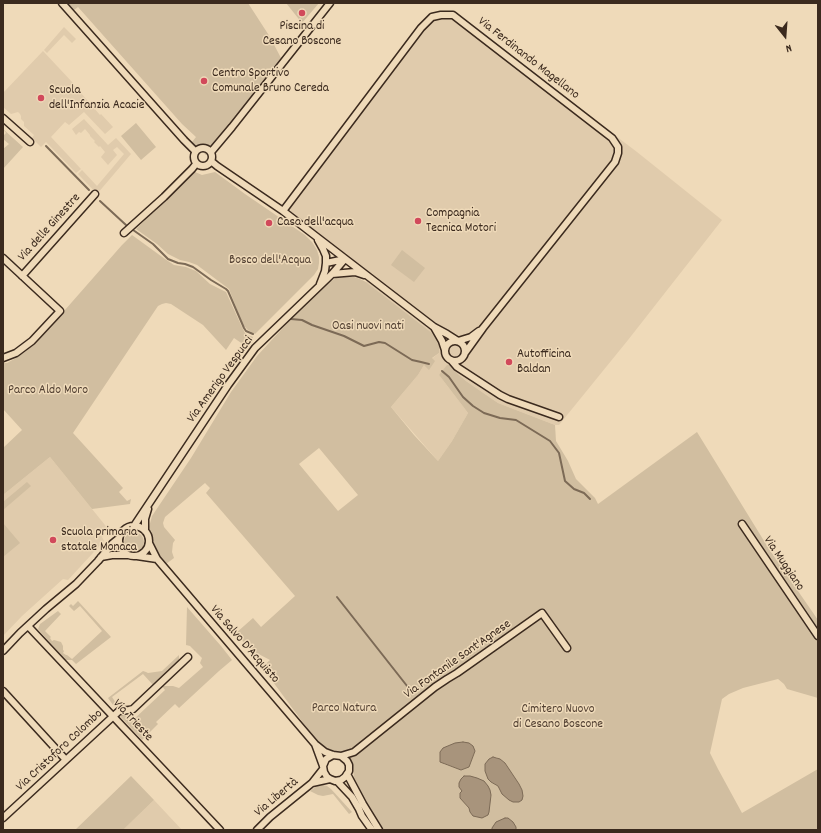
<!DOCTYPE html>
<html>
<head>
<meta charset="utf-8">
<style>
	body { margin:0 }
	#map { position:relative; width:821px; height:833px; overflow:hidden; background:#efdab9; font-family:Dekko,sans-serif }
	canvas { display:block }
	.frame { position:absolute; inset:0; border:4px solid #3b2a1e; pointer-events:none }
	.north { position:absolute; left:765px; top:16px; width:40px; height:40px; -webkit-text-stroke:3px #efdab9; paint-order:stroke; rotate:163deg; font-size:11px; font-weight:700; line-height:16px; text-align:center; color:#3b2a1e }
	.north::after { content:''; display:block; margin:auto; width:14px; height:18px; background:#3b2a1e; clip-path:polygon(50% 0,100% 100%,50% 72%,0 100%) }
</style>
</head>
<body>
<div id="map">
<canvas width="821" height="833"></canvas>
<div class="frame"></div>
<div class="north">N</div>
</div>
<script>
const c = document.querySelector('canvas').getContext('2d');
c.lineJoin = 'round';
function fill(path, color) { c.fillStyle = color; c.fill(path, 'evenodd'); }
const poly = rows => new Path2D(rows.map(r => 'M' + r).join(''));
function strokePath(path, color, width, dash) { c.strokeStyle = color; c.lineWidth = width; c.lineCap = dash ? 'butt' : 'round'; c.setLineDash(dash || []); c.stroke(path); }
function label(font, color, halo, rows, align = 'center') {
  c.font = font + ' Dekko,sans-serif'; c.lineWidth = 3; c.setLineDash([]); c.textBaseline = 'middle'; c.strokeStyle = halo; c.fillStyle = color; for (const [text, x, y, turn = 0] of rows) {
    c.save(); c.translate(x, y); c.rotate((+turn || 0) * Math.PI / 180); c.textAlign = isNaN(turn) ? turn : align; if (halo) c.strokeText(text, 0, 0); c.fillText(text, 0, 0); c.restore();
  }
}
fill(poly([
	[440,11,454,13,637,152,722,220,628,340,559,425,555,425,498,403,466,381,453,369,439,375,468,413,452,441,438,461,391,407,418,375,424,365,439,353,439,346,436,336,366,282,372,275,282,206,422,22,430,15],
	[64,27,76,39,72,43,64,35,47,53,44,50],
	[43,51,73,83,69,87,70,88,74,85,100,115,101,114,113,127,105,134,84,112,69,125,65,122,51,137,81,169,76,173,46,142,41,147,32,138,34,135,24,126,24,122,21,119,21,116,20,114,18,112,11,114,3,107,3,93],
	[84,119,108,145,116,138,131,154,97,194,78,174,82,170,97,186,124,154,117,147,113,150,117,155,108,165,101,157,105,152,100,146,99,147,94,142,95,141,90,136,90,135,85,129,81,133,79,132,76,135,72,129],
	[50,457,109,530,102,537,104,541,68,580,63,579,22,616,3,636,3,495],
	[154,800,182,830,123,830]
]), '#e0cbac');
fill(poly([
	[66,3,248,3,270,37,281,58,206,155,192,142,196,137,182,124,78,7,73,11],
	[286,3,319,3,302,23],
	[136,123,156,147,141,160,121,136],
	[3,129,23,147,3,169,3,149,9,144,3,139,3,136,6,133],
	[195,172,202,175,215,172,245,194,305,235,312,242,317,250,319,257,319,263,318,269,314,275,255,334,248,330,243,325,229,289,197,265,189,262,180,260,168,254,157,244,136,229,187,179],
	[132,235,165,259,174,265,186,267,196,271,210,284,226,292,241,325,245,333,248,335,253,337,247,347,234,338,226,350,203,325,171,304,166,303,162,304,158,306,73,433,123,488,119,492,127,501,131,499,130,504,92,509,50,457,3,495,3,448,22,430,3,409,3,363,7,363,16,358,25,352,36,343,122,245],
	[402,250,425,268,414,282,391,265],
	[345,276,354,277,360,279,366,282,436,336,439,346,439,353,432,358,435,361,429,370,424,365,418,375,391,407,414,435,438,461,452,441,468,413,439,375,447,365,451,365,458,374,466,381,498,403,555,425,556,441,568,461,576,479,595,498,598,504,697,432,769,549,818,620,818,698,787,689,784,684,778,679,743,688,729,694,722,699,710,753,718,769,742,813,818,769,818,830,516,830,516,827,492,828,492,830,383,830,374,817,354,781,353,767,341,753,333,752,318,743,262,667,270,660,249,649,236,633,253,618,261,627,295,596,206,493,210,488,205,483,165,517,163,523,164,527,175,540,173,543,172,552,174,558,166,564,159,555,151,536,149,527,152,516,191,458,231,392,257,356,291,319,326,284,336,278],
	[319,448,358,495,338,511,299,464],
	[463,742,475,751,469,767,461,770,444,764,448,746],
	[493,757,496,757,505,763,519,784,522,790,500,788,498,786,491,782,489,759],
	[462,791,491,795,490,800,469,808,466,805,460,793],
	[27,482,31,486,3,510,3,502],
	[3,523,20,543,3,557],
	'124 542a10 10 0 1 1 20 0a10 10 0 1 1-20 0Z',
	[78,601,111,637,76,664,72,660,65,660,38,629,40,624,58,611,61,614,45,631,51,637,50,638,52,641,54,640,61,642,63,646,63,650,64,651,63,653,66,655,67,655,72,659,102,631,80,606,74,611,69,606,71,604,73,606],
	[187,607,221,646,232,660,219,671,179,708,175,704,156,722,158,724,142,740,120,716,125,715,132,721,165,690,162,686,173,686,179,688,203,667,200,663,202,658,190,646,186,645],
	[179,655,179,661,153,685,143,674,112,697,116,703,115,705,113,705,108,698,143,671,146,672,148,673,162,671],
	[131,776,154,800,123,830,75,830],
	[323,785,327,786,331,789,352,812,349,814,333,794,323,796,318,795,310,791,317,786]
]), '#d1bea0');
const water = poly([
	[463,742,469,743,473,746,475,751,469,767,461,770,440,762,440,752,443,748,455,743,463,742],
	[493,757,500,759,505,763,519,784,522,790,523,796,522,800,519,802,513,802,509,800,502,794,498,786,491,782,488,779,485,771,485,764,489,759,493,757],
	[464,776,470,776,477,778,484,781,488,786,490,790,491,795,489,812,488,815,482,818,473,816,470,812,469,808,460,798,460,793,462,791,459,787,459,783,461,779,464,776],
	[505,818,508,818,513,822,516,827,516,830,492,830,492,828,496,822,505,818]
]);
fill(water, '#a8947c');
strokePath(water, '#7c6a56', 1);
strokePath(poly([
	[46,146,89,190],
	[100,201,126,225,153,244,168,259,178,263,185,264,193,267,211,280,226,289,228,291,244,328,246,331,253,334],
	[291,319,302,320,312,325,344,336,364,346,379,342,385,343,412,360,421,362,429,364],
	[442,371,449,377,463,397,473,406,484,413,500,418,516,420,550,441,559,453,565,481,574,489,584,493,590,499],
	[337,597,411,691]
]), '#7c6a56', 2);
const minor = poly([
	[62,3,184,140,195,151],
	[3,118,30,142],
	'194 157a9 9 0 1 1 18 0a9 9 0 1 1-18 0Z',
	[211,152,232,127,330,3],
	[211,161,217,166,283,211,434,327,447,334,458,341,471,337,479,331],
	[283,211,421,28,432,17,441,15,453,15,462,22,612,138,618,147,618,153,615,162,483,328,465,353],
	[124,233,164,197,192,169,196,164],
	[318,240,323,249,326,256,326,263,325,271,320,284],
	[3,258,60,311,32,341,16,353,3,358],
	[326,263,345,259],
	[332,274,355,272,364,275],
	[22,276,95,194],
	[434,327,442,341,445,350],
	'445 351a10 10 0 1 1 20 0a10 10 0 1 1-20 0Z',
	[451,360,457,367,500,395,508,399,559,417],
	[742,524,818,636],
	'119 541a15 15 0 1 1 30 0a15 15 0 1 1-30 0Z',
	[134,526,228,385,255,348,332,274,345,259],
	[145,531,145,519,148,509],
	[149,543,157,559,315,744,325,752,333,755,341,756,347,761,349,765,349,771,345,777,341,780,335,781,330,779,312,783],
	[137,556,157,559],
	[101,557,112,555,128,555],
	[28,626,220,830],
	[3,651,20,633,46,609,76,584,98,561,113,543,118,539],
	[3,691,66,760],
	[315,744,323,766],
	[341,756,354,752,435,687,447,679,457,673,542,613,567,648],
	[347,774,363,804,379,830],
	[330,779,327,777,324,772,323,766,326,759,333,755],
	[337,781,352,797,359,809,362,816,372,830],
	[3,818,119,711,129,710,133,709,188,657],
	[257,830,270,817,312,783,323,769]
]);
strokePath(minor, '#3b2a1e', 9);
strokePath(minor, '#efdab9', 6);
for (const [x, y, r, color] of [
	[302,13,4,"#d1495b"],
	[204,81,4,"#d1495b"],
	[41,98,4,"#d1495b"],
	[418,221,4,"#d1495b"],
	[269,223,4,"#d1495b"],
	[509,362,4,"#d1495b"],
	[53,540,4,"#d1495b"]
]) { const dot = new Path2D(); dot.arc(x, y, r, 0, 2 * Math.PI); c.fillStyle = color; c.fill(dot); strokePath(dot, '#efdab9', 1.5); }
label('13px', '#3b2a1e', '#efdab9', [
	["Piscina di",302,27,"center"],
	["Cesano Boscone",302,42,"center"],
	["Centro Sportivo",212,74],
	["Comunale Bruno Cereda",212,89],
	["Scuola",49,91],
	["dell'Infanzia Acacie",49,106],
	["Compagnia",426,214],
	["Tecnica Motori",426,229],
	["Casa dell'acqua",277,223],
	["Autofficina",517,355],
	["Baldan",517,370],
	["Scuola primaria",61,533],
	["statale Monaca",61,548]
], 'left');
label('13px', '#3b2a1e', '#efdab9', [
	["Via Ferdinando Magellano",528,59,38],
	["Via delle Ginestre",50,228,-48],
	["Via Amerigo Vespucci",221,380,-54],
	["Via Muggiano",783,564,56],
	["Via Salvo D'Acquisto",244,645,49],
	["Via Fontanile Sant'Agnese",458,660,-35],
	["Via Trieste",132,721,47],
	["Via Cristoforo Colombo",60,751,-43],
	["Via Libertà",277,798,-40]
]);
label('13px', '#524032', '#efdab9', [
	["Bosco dell'Acqua",270,261],
	["Oasi nuovi nati",368,327],
	["Parco Aldo Moro",48,391],
	["Parco Natura",344,709],
	["Cimitero Nuovo",558,710],
	["di Cesano Boscone",558,725]
]);
</script>
</body>
</html>
